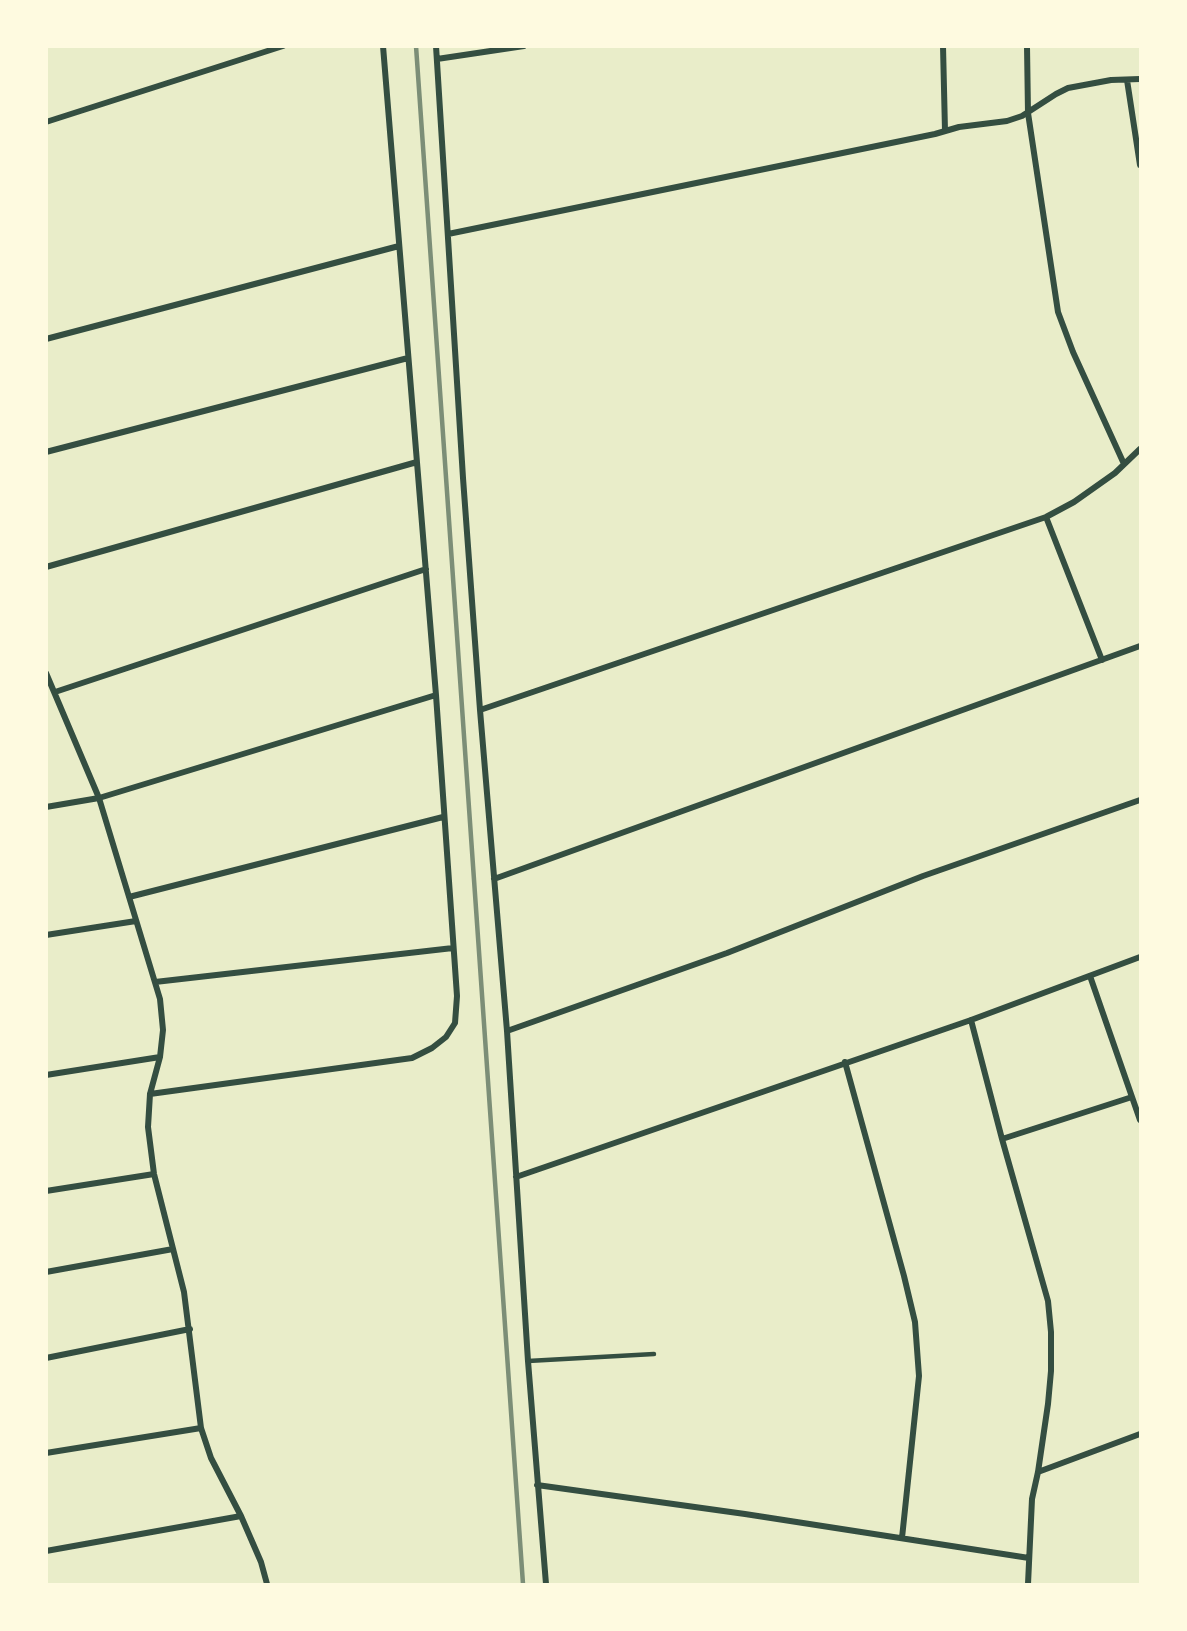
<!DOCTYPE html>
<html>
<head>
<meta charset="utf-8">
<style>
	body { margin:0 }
	#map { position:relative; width:1187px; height:1631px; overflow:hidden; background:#e9edc9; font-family:Karla,sans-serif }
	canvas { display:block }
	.frame { position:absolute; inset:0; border:48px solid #fefae0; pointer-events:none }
</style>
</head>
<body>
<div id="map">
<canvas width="1187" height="1631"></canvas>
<div class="frame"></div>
</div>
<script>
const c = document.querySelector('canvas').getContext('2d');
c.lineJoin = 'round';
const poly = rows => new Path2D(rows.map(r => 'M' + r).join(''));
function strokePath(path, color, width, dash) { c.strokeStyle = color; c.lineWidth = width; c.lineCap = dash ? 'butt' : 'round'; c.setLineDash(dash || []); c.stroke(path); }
strokePath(poly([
	[528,1361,654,1354]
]), '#344e41', 4.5);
strokePath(poly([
	[436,46,463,478,480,710,507,1031,528,1361,546,1584],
	[943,46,945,131],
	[1027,46,1028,113,1058,312,1073,352,1124,464],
	[437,59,524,46],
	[1127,80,1140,165],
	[46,122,283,46],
	[448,234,935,134,959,127,1007,121,1022,116,1056,94,1068,88,1111,80,1140,79],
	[46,339,399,246],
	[46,452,408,358],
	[1046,517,1102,660],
	[46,567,417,462],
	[46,673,99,798,160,999,163,1030,160,1057,150,1094,148,1127,154,1174,184,1292,201,1428,211,1458,241,1516,261,1562,267,1584],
	[55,692,426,569],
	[480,710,1046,517,1074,502,1115,473,1140,449],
	[46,807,99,798,436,695],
	[494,879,1140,646],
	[129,897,443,817],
	[46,935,136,921],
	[1090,976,1140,1120],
	[155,982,453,948],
	[971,1020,1002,1139,1048,1301,1051,1332,1051,1371,1048,1404,1038,1472,1032,1499,1028,1584],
	[507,1031,727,953,923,876,1140,800],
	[845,1062,904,1276,915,1322,919,1376,902,1538],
	[46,1075,160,1057],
	[150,1094,412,1058,432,1048,446,1037,455,1023,457,996,436,695,383,46],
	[1002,1139,1132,1097],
	[516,1177,971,1020,1140,957],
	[46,1191,154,1174],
	[46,1272,173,1249],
	[46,1358,190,1329],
	[46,1453,201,1428],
	[1038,1472,1140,1434],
	[537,1485,745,1514,1029,1558],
	[46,1551,241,1516]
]), '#344e41', 6);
strokePath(poly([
	[416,46,523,1584]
]), '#7c8e77', 4.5);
</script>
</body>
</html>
